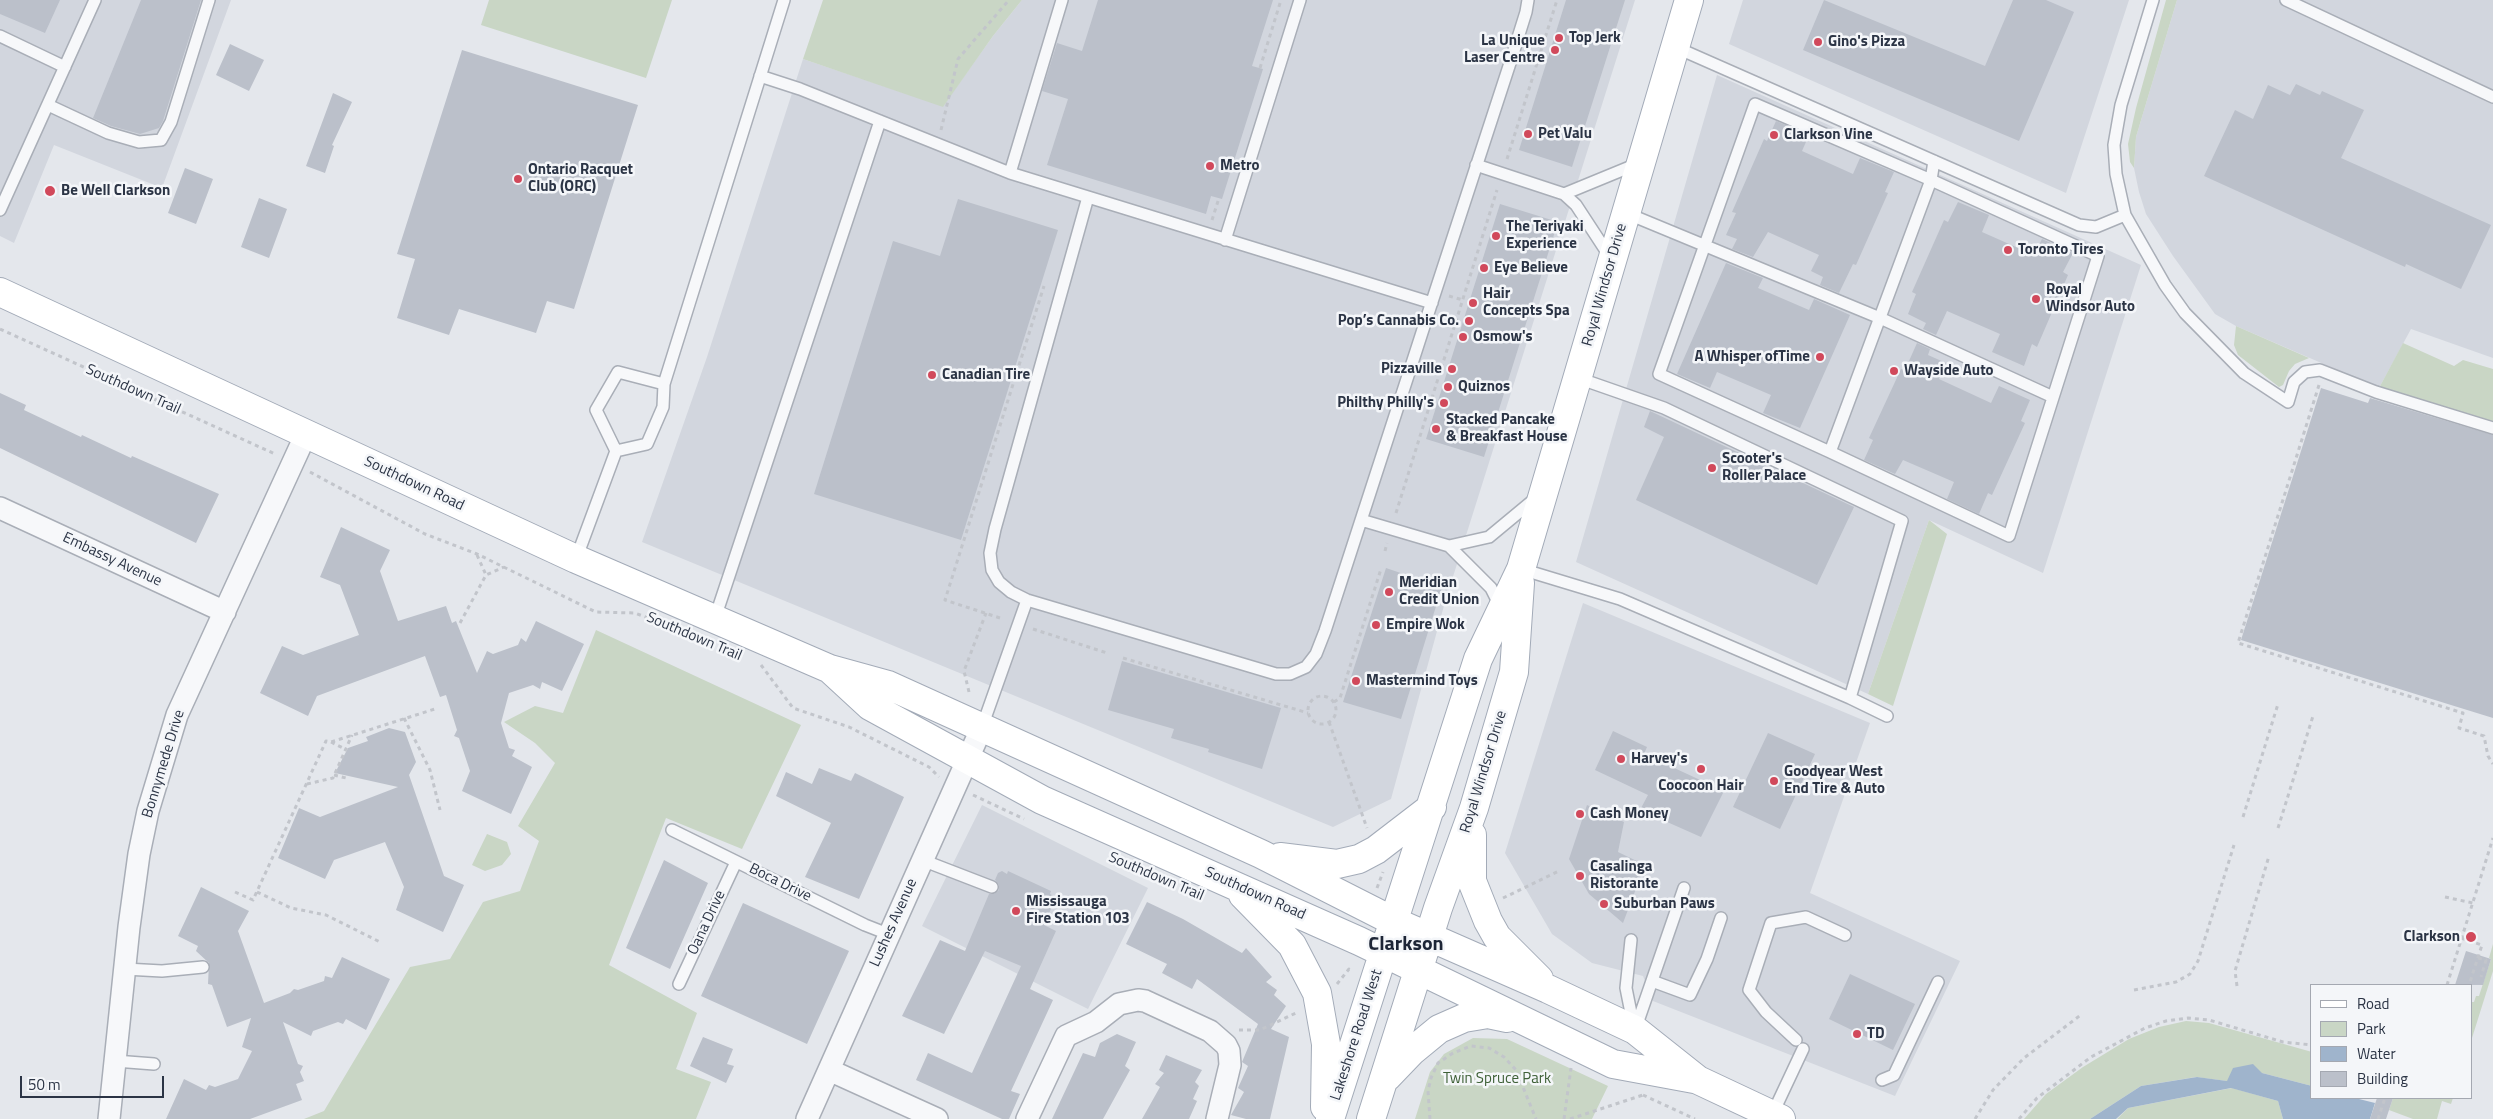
<!DOCTYPE html>
<html>
<head>
<meta charset="utf-8">
<style>
	body { margin:0 }
	#map { position:relative; width:2493px; height:1119px; overflow:hidden; background:#e4e7ec; font-family:"Titillium Web",sans-serif }
	canvas { display:block }
	.legend { position:absolute; left:2310px; top:984px; width:162px; height:115px; box-sizing:border-box; background:#f4f6f9; border:1px solid #a4a8b1; margin:0; padding:6px 9px; list-style:none; font-size:15px; color:#2b3445 }
	.legend li { display:flex; align-items:center; gap:10px; height:25px }
	.legend b { width:25px; border:1px solid #a4a8b1 }
	.scale { position:absolute; left:20px; top:1076px; width:144px; height:22px; box-sizing:border-box; border:2px solid #2b3445; border-top:0; padding-left:6px; font-size:15px; line-height:18px; white-space:nowrap; color:#2b3445; -webkit-text-stroke:4px #f4f6f9; paint-order:stroke }
</style>
</head>
<body>
<div id="map">
<canvas width="2493" height="1119"></canvas>
<ul class="legend">
<li><b style="height:6px;background:#fff"></b>Road</li>
<li><b style="height:14px;background:#c9d6c5"></b>Park</li>
<li><b style="height:14px;background:#9fb4cc"></b>Water</li>
<li><b style="height:14px;background:#bbc0ca"></b>Building</li>
</ul>
<div class="scale">50 m</div>
</div>
<script>
const c = document.querySelector('canvas').getContext('2d');
c.lineJoin = 'round';
function fill(path, color) { c.fillStyle = color; c.fill(path, 'evenodd'); }
const poly = rows => new Path2D(rows.map(r => 'M' + r).join(''));
function strokePath(path, color, width, dash) { c.strokeStyle = color; c.lineWidth = width; c.lineCap = dash ? 'butt' : 'round'; c.setLineDash(dash || []); c.stroke(path); }
function label(font, color, halo, rows, align = 'center') {
  c.font = font + ' "Titillium Web",sans-serif'; c.lineWidth = 5; c.setLineDash([]); c.textBaseline = 'middle'; c.strokeStyle = halo; c.fillStyle = color; for (const [text, x, y, turn = 0] of rows) {
    c.save(); c.translate(x, y); c.rotate((+turn || 0) * Math.PI / 180); c.textAlign = isNaN(turn) ? turn : align; if (halo) c.strokeText(text, 0, 0); c.fillText(text, 0, 0); c.restore();
  }
}
fill(poly([
	[0,0,231,0,162,188,54,145,14,243,0,236],
	[1022,0,1635,0,1445,602,1391,799,1333,827,642,542,707,357,803,59,943,106,993,36],
	[1743,0,2129,0,2066,193,1729,44],
	[2177,0,2493,0,2493,358,2411,329,2379,388,2236,326,2215,314,2173,256,2146,214,2139,192,2134,168,2136,137],
	[1717,75,2141,265,2043,573,1929,520,1868,694,1576,562],
	[1583,603,1870,723,1810,893,1960,961,1895,1096,1653,1001,1643,976,1592,963,1552,934,1505,853],
	[982,805,1148,888,1088,1009,922,926]
]), '#d2d6de');
fill(poly([
	[489,0,672,0,646,78,481,25],
	[823,0,1022,0,993,36,943,107,803,59],
	[2166,0,2177,0,2136,137,2134,168,2130,162,2128,144,2136,108],
	[2236,326,2309,358,2295,364,2289,371,2283,385,2279,387,2238,355,2234,345],
	[2403,343,2454,366,2463,360,2493,369,2493,424,2379,388],
	[1929,520,1947,534,1893,706,1868,694],
	[596,630,801,725,742,849,666,818,609,965,697,1013,676,1069,711,1082,696,1119,304,1119,324,1111,410,967,450,959,483,902,520,891,539,841,518,826,555,763,535,743,504,722,535,706,563,713],
	[487,834,507,842,511,854,502,865,485,871,472,865],
	[2493,944,2493,971,2472,1038,2472,1002,2474,1002,2476,996,2479,996,2491,959,2489,958],
	[2186,1021,2209,1023,2312,1052,2312,1086,2262,1073,2227,1081,2196,1077,2141,1086,2090,1119,2024,1119,2046,1094,2083,1067,2129,1039,2159,1027],
	[1473,1038,1507,1039,1608,1086,1592,1119,1415,1119,1430,1072,1444,1054],
	[2232,1088,2278,1101,2283,1119,2117,1119,2128,1108],
	[2393,1098,2453,1098,2451,1104,2442,1101,2437,1119,2413,1119,2389,1110]
]), '#c9d6c5');
fill(poly([
	[2253,1064,2262,1073,2312,1086,2312,1098,2355,1098,2375,1103,2370,1119,2283,1119,2278,1101,2231,1088,2128,1108,2116,1119,2090,1119,2141,1086,2197,1077,2227,1081,2233,1068]
]), '#9fb4cc');
fill(poly([
	[0,0,60,0,45,33,0,14],
	[141,0,201,0,163,121,159,128,140,134,111,126,93,118],
	[1098,0,1273,0,1252,66,1263,69,1222,199,1211,196,1206,214,1047,165,1068,99,1042,91,1057,43,1082,51],
	[1566,0,1625,0,1572,167,1519,150],
	[1824,0,1985,66,2013,0,2046,0,2074,12,2019,141,1803,50],
	[230,44,264,60,249,91,216,75],
	[462,50,638,105,574,309,547,301,536,333,459,309,449,335,397,318,415,259,397,254],
	[2296,84,2320,95,2322,91,2364,110,2341,158,2491,225,2461,289,2406,264,2405,267,2204,176,2235,110,2253,119,2268,85,2290,95],
	[333,93,352,102,332,145,334,146,325,173,306,166],
	[1776,121,1809,135,1802,151,1853,174,1860,158,1894,172,1885,192,1888,193,1856,265,1853,264,1839,293,1820,285,1823,277,1811,271,1819,255,1768,232,1753,257,1732,249,1737,239,1726,235,1736,213,1732,212,1764,139,1767,141],
	[185,168,213,179,196,224,168,213],
	[259,198,287,209,269,258,241,247],
	[958,199,1058,230,961,540,814,494,893,241,940,256],
	[1958,202,1989,215,1982,232,2034,255,2042,239,2073,253,2063,272,2068,275,2037,347,2032,344,2024,366,1992,352,2000,334,1947,311,1936,335,1923,329,1926,323,1908,314,1916,294,1912,292,1944,220,1948,222],
	[1500,204,1558,222,1484,457,1426,439],
	[1726,263,1763,278,1758,288,1809,310,1814,299,1850,315,1800,428,1763,413,1771,395,1717,372,1710,388,1677,374],
	[1917,343,1930,349,1928,355,1946,363,1939,379,1991,403,1999,386,2030,400,2021,421,2025,423,1992,495,1988,493,1979,514,1947,499,1954,482,1903,460,1895,474,1864,460,1873,440,1869,438,1901,369,1905,370],
	[2321,388,2368,403,2370,398,2493,435,2493,718,2241,640],
	[0,393,26,405,24,410,81,437,82,435,131,458,132,456,219,494,196,543,0,448],
	[1650,411,1854,507,1817,585,1636,500,1664,437,1644,427],
	[341,527,390,550,380,571,398,621,446,606,452,623,456,621,477,673,487,651,493,654,518,645,521,638,526,642,536,621,584,644,562,691,542,682,540,689,533,685,509,693,501,723,509,748,515,750,512,756,532,767,511,814,462,791,470,771,459,738,454,736,457,730,446,695,440,697,425,656,317,696,308,716,260,693,282,646,303,655,359,635,340,585,320,577],
	[1386,568,1442,587,1401,719,1343,702],
	[1122,661,1281,708,1262,769,1208,752,1209,749,1171,738,1174,729,1108,710],
	[389,728,405,732,416,762,409,775,444,876,464,885,443,932,396,910,404,887,385,842,334,860,325,879,278,858,299,808,320,817,398,787,335,773,348,748,368,741,366,737],
	[1613,731,1647,747,1644,754,1724,791,1701,837,1640,810,1648,795,1595,770],
	[1768,733,1815,754,1780,829,1733,807],
	[819,768,851,781,855,773,904,797,859,899,805,877,831,823,776,796,786,772,812,784],
	[1587,805,1624,822,1618,852,1645,865,1623,923,1589,894,1569,859],
	[664,860,708,883,670,969,626,948],
	[1002,871,1007,874,1008,871,1051,891,1050,894,1056,897,1044,925,1056,931,1030,989,1053,1000,1011,1091,1020,1094,1009,1119,1002,1119,916,1080,928,1053,972,1073,1021,966,985,951,944,1034,902,1016,940,940,965,951,989,894,994,894,999,890,999,885,995,880,998,873],
	[201,887,249,911,238,931,264,1003,290,993,294,989,298,990,324,981,325,976,332,978,342,957,390,979,366,1030,346,1019,343,1024,338,1022,313,1031,311,1036,283,1022,298,1064,303,1066,300,1072,304,1081,296,1084,302,1100,250,1119,166,1119,184,1079,206,1090,209,1085,215,1087,238,1079,252,1051,242,1047,251,1018,227,1027,212,985,208,984,209,963,196,951,198,946,178,936],
	[1147,902,1183,919,1242,953,1246,948,1272,977,1266,982,1277,990,1274,995,1286,1006,1271,1029,1289,1037,1270,1119,1246,1119,1231,1115,1244,1092,1238,1088,1248,1066,1242,1062,1258,1024,1197,979,1192,989,1162,973,1167,964,1126,944],
	[743,903,849,951,807,1044,701,996],
	[2466,951,2491,959,2483,985,2455,985],
	[1850,974,1915,1004,1893,1050,1829,1019],
	[1117,1034,1136,1042,1125,1066,1130,1070,1103,1119,1052,1119,1083,1053,1095,1057,1100,1043],
	[703,1037,733,1049,727,1064,734,1066,726,1083,690,1066],
	[1166,1055,1202,1070,1195,1082,1199,1086,1193,1099,1197,1101,1189,1119,1142,1119,1160,1087,1155,1084,1164,1073,1159,1070],
	[2377,1098,2393,1098,2386,1119,2370,1119]
]), '#bbc0ca');
const lane = poly([
	[2153,0,2121,105,2114,145,2116,174,2125,215,2165,285,2185,313,2244,373,2288,402,2294,382,2305,372,2320,370,2376,392,2493,428],
	[2286,0,2493,97],
	[0,36,65,67],
	[1675,47,2079,225,2096,227,2125,215],
	[760,76,800,89,1010,173,1088,197],
	[48,105,108,133,139,142,161,140,171,122,209,0],
	[1476,165,1564,194,1576,205,1610,257],
	[1010,173,1062,0],
	[1564,194,1637,164],
	[0,210,95,0],
	[1626,213,1880,318,2053,397],
	[1225,240,1300,0],
	[1432,303,1088,197,995,529,990,553,992,570,999,582,1011,592,1027,600,1276,674,1290,674,1306,667,1316,654,1325,631,1417,348,1427,317,1511,60,1526,12,1528,0],
	[1578,378,1664,408,1902,521,1850,698],
	[664,384,618,372,596,410,616,451,647,444,663,407,664,384,784,0],
	[1830,452,2009,536,2098,256,1931,180,1755,104,1659,374,1830,452,1931,180,1934,161],
	[1361,520,1449,546,1491,588,1501,608],
	[1449,546,1489,537,1536,498],
	[576,559,616,451],
	[1521,569,1620,599,1850,698,1887,716],
	[715,618,880,121],
	[982,727,1027,600],
	[672,830,865,925,888,934],
	[922,860,992,887],
	[1631,940,1626,988,1634,1028],
	[125,969,162,971,203,967],
	[1652,981,1690,995,1707,959,1721,918],
	[679,984,736,862],
	[1635,1030,1684,888],
	[1796,1040,1766,1012,1749,990,1771,923,1806,917,1845,935],
	[115,1061,154,1064],
	[1882,1080,1894,1075,1938,982],
	[1772,1115,1803,1049]
]);
const street = poly([
	[0,508,225,612],
	[829,1070,937,1119],
	[109,1119,129,927,139,854,148,811,177,715,306,434],
	[807,1119,982,727],
	[1027,1119,1066,1036,1096,1022,1119,1004,1138,1000,1145,1001,1210,1031,1226,1045,1229,1051,1230,1065,1217,1119]
]);
const primary = poly([
	[0,292,576,559,830,669,888,685,1261,854,1393,921,1548,989,1635,1030,1698,1080,1781,1119],
	[832,671,870,706,1042,800,1359,941,1613,1064,1694,1079],
	[1472,835,1472,881,1488,921,1497,937,1539,979],
	[1280,857,1337,864,1359,859,1376,850,1432,807],
	[1243,895,1292,945,1317,993,1326,1044,1325,1107],
	[1387,1077,1411,1052,1439,1029,1464,1018,1488,1014,1507,1018],
	[1330,1119,1478,659,1521,569,1689,0],
	[1371,1119,1438,908,1474,808,1514,672,1520,583]
]);
strokePath(lane, '#a9aeb7', 14);
strokePath(street, '#a9aeb7', 24);
strokePath(primary, '#a3abb8', 30);
strokePath(poly([
	[1260,68,1281,0],
	[941,130,958,59,1009,0],
	[1507,159,1557,0],
	[1212,220,1219,198],
	[1449,296,1463,300],
	[1441,322,1454,326],
	[0,329,275,454],
	[2319,385,2238,643,2463,713,2459,728,2484,736,2488,756,2493,764],
	[310,472,425,534,477,554,596,612,635,613,661,623],
	[1396,513,1497,190],
	[1385,551,1387,543],
	[477,555,486,575],
	[1000,618,945,600,1044,286],
	[460,623,486,575,504,567],
	[1033,629,1107,653],
	[1123,658,1308,713],
	[761,665,793,708,849,727,929,767,939,777],
	[969,692,964,671,986,613],
	'1308 710a14 14 0 1 1 28 0a14 14 0 1 1-28 0Z',
	[1334,702,1340,698,1381,569],
	[404,718,430,770,440,810],
	[1329,722,1367,828],
	[331,742,345,749],
	[334,775,346,778],
	[307,784,333,778,352,735],
	[973,795,1024,819],
	[2243,817,2278,704],
	[2278,828,2313,716],
	[1377,888,1383,872],
	[235,892,253,900,326,741,331,742,438,708],
	[257,892,291,908,326,915,380,942],
	[2445,897,2473,903],
	[1503,898,1559,871],
	[2461,938,2482,945,2469,985],
	[2478,958,2486,960,2481,977],
	[1337,984,1349,969,1353,971],
	[2447,985,2493,838],
	[2237,986,2235,971,2269,856],
	[2134,990,2176,982,2190,974,2198,961,2234,845],
	[1239,1030,1260,1030,1298,1012],
	[1643,1095,1695,1119],
	[1430,1119,1428,1091,1431,1078,1438,1063,1453,1053,1471,1046,1489,1048,1504,1057,1516,1070,1536,1119],
	[1564,1119,1571,1068],
	[1570,1119,1643,1095],
	[1975,1119,1993,1090,2024,1058,2082,1014],
	[2019,1119,2037,1098,2091,1057,2145,1028,2166,1021,2188,1018,2209,1020,2283,1042,2312,1045],
	[2378,1119,2385,1098]
]), '#c2c5cb', 3, [4, 4]);
strokePath(lane, '#f7f8fa', 11);
strokePath(street, '#f7f8fa', 21);
strokePath(primary, '#fff', 28);
for (const [x, y, r, color] of [
	[1559,38,5,"#d1495b"],
	[1818,42,5,"#d1495b"],
	[1555,50,5,"#d1495b"],
	[1528,134,5,"#d1495b"],
	[1774,135,5,"#d1495b"],
	[1210,166,5,"#d1495b"],
	[518,179,5,"#d1495b"],
	[50,191,6,"#d1495b"],
	[1496,236,5,"#d1495b"],
	[2008,250,5,"#d1495b"],
	[1484,268,5,"#d1495b"],
	[2036,299,5,"#d1495b"],
	[1473,303,5,"#d1495b"],
	[1469,321,5,"#d1495b"],
	[1463,337,5,"#d1495b"],
	[1820,357,5,"#d1495b"],
	[1452,369,5,"#d1495b"],
	[1894,371,5,"#d1495b"],
	[932,375,5,"#d1495b"],
	[1448,387,5,"#d1495b"],
	[1444,403,5,"#d1495b"],
	[1436,429,5,"#d1495b"],
	[1712,468,5,"#d1495b"],
	[1389,592,5,"#d1495b"],
	[1376,625,5,"#d1495b"],
	[1356,681,5,"#d1495b"],
	[1621,759,5,"#d1495b"],
	[1701,769,5,"#d1495b"],
	[1774,781,5,"#d1495b"],
	[1580,814,5,"#d1495b"],
	[1580,876,5,"#d1495b"],
	[1604,904,5,"#d1495b"],
	[1016,911,5,"#d1495b"],
	[2471,937,6,"#d1495b"],
	[1857,1034,5,"#d1495b"]
]) { const dot = new Path2D(); dot.arc(x, y, r, 0, 2 * Math.PI); c.fillStyle = color; c.fill(dot); strokePath(dot, '#f4f6f9', 2); }
label('bold 15px', '#2b3445', '#f4f6f9', [
	["Top Jerk",1569,38],
	["La Unique",1545,41,"right"],
	["Laser Centre",1545,58,"right"],
	["Gino's Pizza",1828,42],
	["Pet Valu",1538,134],
	["Clarkson Vine",1784,135],
	["Metro",1220,166],
	["Ontario Racquet",528,170],
	["Club (ORC)",528,187],
	["Be Well Clarkson",61,191],
	["The Teriyaki",1506,227],
	["Experience",1506,244],
	["Toronto Tires",2018,250],
	["Eye Believe",1494,268],
	["Royal",2046,290],
	["Windsor Auto",2046,307],
	["Hair",1483,294],
	["Concepts Spa",1483,311],
	["Pop’s Cannabis Co.",1459,321,"right"],
	["Osmow's",1473,337],
	["A Whisper ofTime",1810,357,"right"],
	["Pizzaville",1442,369,"right"],
	["Wayside Auto",1904,371],
	["Canadian Tire",942,375],
	["Quiznos",1458,387],
	["Philthy Philly's",1434,403,"right"],
	["Stacked Pancake",1446,420],
	["& Breakfast House",1446,437],
	["Scooter's",1722,459],
	["Roller Palace",1722,476],
	["Meridian",1399,583],
	["Credit Union",1399,600],
	["Empire Wok",1386,625],
	["Mastermind Toys",1366,681],
	["Harvey's",1631,759],
	["Goodyear West",1784,772],
	["End Tire & Auto",1784,789],
	["Coocoon Hair",1701,786,"center"],
	["Cash Money",1590,814],
	["Casalinga",1590,867],
	["Ristorante",1590,884],
	["Mississauga",1026,902],
	["Fire Station 103",1026,919],
	["Suburban Paws",1614,904],
	["Clarkson",2460,937,"right"],
	["TD",1867,1034]
], 'left');
label('15px', '#2b3445', '#f4f6f9', [
	["Royal Windsor Drive",1605,285,-74],
	["Southdown Trail",133,390,24],
	["Southdown Road",414,484,25],
	["Embassy Avenue",112,560,25],
	["Southdown Trail",694,637,23],
	["Bonnymede Drive",164,764,-73],
	["Royal Windsor Drive",1484,772,-73],
	["Southdown Trail",1156,877,23],
	["Boca Drive",780,883,26],
	["Southdown Road",1255,894,24],
	["Oana Drive",707,923,-65],
	["Lushes Avenue",894,923,-66],
	["Lakeshore Road West",1357,1035,-72]
]);
label('15px', '#3f6138', '#f4f6f9', [
	["Twin Spruce Park",1497,1079]
]);
label('bold 20px', '#1d2536', '#f4f6f9', [
	["Clarkson",1406,945]
]);
</script>
</body>
</html>
